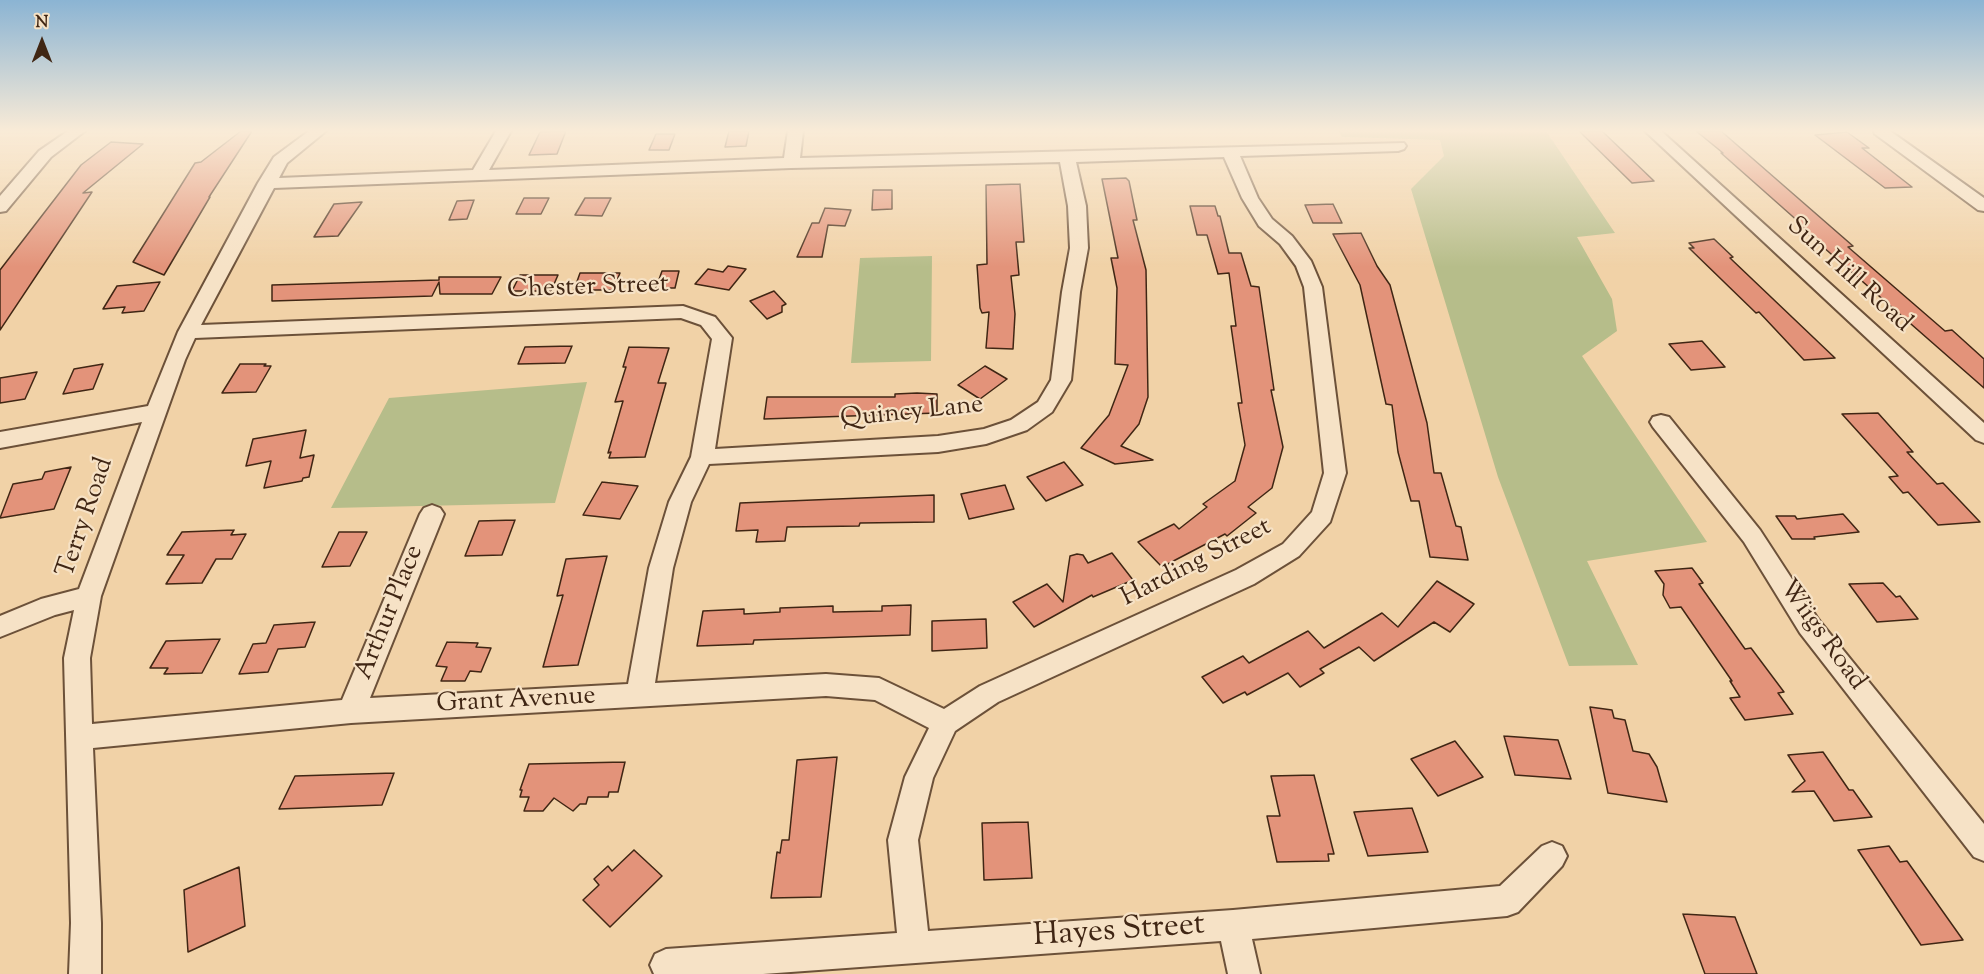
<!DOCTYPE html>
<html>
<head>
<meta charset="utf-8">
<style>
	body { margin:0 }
	#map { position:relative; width:1984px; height:974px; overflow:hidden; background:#f1d2a7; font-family:"Sorts Mill Goudy",serif }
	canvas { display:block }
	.north { position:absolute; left:12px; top:12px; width:60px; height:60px; -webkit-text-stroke:4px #f6e2c6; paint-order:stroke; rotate:0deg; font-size:16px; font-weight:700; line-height:24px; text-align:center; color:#402614 }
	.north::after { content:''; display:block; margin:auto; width:21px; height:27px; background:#402614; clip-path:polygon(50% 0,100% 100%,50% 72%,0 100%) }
</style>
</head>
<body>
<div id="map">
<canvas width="1984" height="974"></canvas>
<div class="north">N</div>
</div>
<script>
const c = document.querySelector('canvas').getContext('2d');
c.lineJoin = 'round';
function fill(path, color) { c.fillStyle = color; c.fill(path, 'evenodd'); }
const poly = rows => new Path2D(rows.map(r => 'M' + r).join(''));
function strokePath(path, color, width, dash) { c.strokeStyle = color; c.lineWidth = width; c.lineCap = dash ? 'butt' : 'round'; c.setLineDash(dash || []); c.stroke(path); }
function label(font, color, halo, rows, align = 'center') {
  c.font = font + ' "Sorts Mill Goudy",serif'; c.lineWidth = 4.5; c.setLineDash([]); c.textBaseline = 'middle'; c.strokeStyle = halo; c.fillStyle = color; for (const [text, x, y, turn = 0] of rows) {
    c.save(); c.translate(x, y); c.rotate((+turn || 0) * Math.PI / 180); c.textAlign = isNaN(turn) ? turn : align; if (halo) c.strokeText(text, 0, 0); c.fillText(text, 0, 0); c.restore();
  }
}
fill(poly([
	[1339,131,1546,131,1615,233,1577,237,1612,299,1617,331,1582,356,1707,542,1587,561,1638,665,1569,666,1498,477,1411,189,1444,156,1440,140,1342,137],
	[932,256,931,361,851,363,860,258],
	[587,382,555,503,331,508,389,398]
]), '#b6bd8a');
const building = poly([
	[241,131,252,131,209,197,210,197,164,275,133,262,195,163,201,162,241,131],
	[566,131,557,154,529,155,540,132,566,131],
	[729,131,749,131,746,146,725,147,729,131],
	[1579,131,1602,131,1654,181,1632,183,1579,131],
	[1696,131,1721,131,1853,246,1848,247,1945,331,1952,330,1984,359,1984,388,1806,232,1800,223,1721,153,1723,153,1696,131],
	[1847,132,1869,148,1862,148,1912,187,1885,188,1815,135,1847,132],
	[656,134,675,134,669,150,649,150,656,134],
	[111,142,143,144,83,193,92,192,0,330,0,270,81,165,111,142],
	[1126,178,1129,181,1137,220,1133,220,1146,270,1148,397,1139,424,1121,446,1153,460,1115,464,1081,448,1109,415,1128,365,1115,364,1117,288,1111,258,1118,258,1102,179,1126,178],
	[1020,184,1024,242,1016,242,1019,275,1011,276,1015,314,1013,349,986,348,989,312,982,313,980,308,977,265,987,264,986,185,1020,184],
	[873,190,892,190,892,209,872,210,873,190],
	[524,198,549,198,541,214,516,214,524,198],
	[585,198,611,198,602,216,575,215,585,198],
	[474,200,467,219,449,220,457,201,474,200],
	[362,202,338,236,314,237,334,204,362,202],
	[1333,204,1342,223,1313,223,1305,205,1333,204],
	[1190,206,1215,206,1218,216,1220,216,1229,253,1241,253,1251,286,1259,287,1274,390,1271,390,1283,447,1272,488,1248,507,1256,513,1227,536,1225,534,1162,567,1138,542,1174,524,1179,529,1207,507,1203,504,1235,481,1245,445,1238,403,1242,403,1231,326,1236,326,1229,273,1218,274,1207,235,1197,235,1190,206],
	[825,208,851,210,845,226,828,225,822,257,797,257,812,223,819,223,825,208],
	[1361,233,1377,266,1390,285,1427,423,1434,473,1441,473,1456,526,1461,527,1468,560,1430,557,1419,501,1411,501,1398,452,1392,405,1386,404,1360,285,1333,234,1361,233],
	[1714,239,1733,257,1730,258,1835,358,1804,360,1759,312,1756,313,1689,248,1694,248,1689,243,1714,239],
	[728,266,746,269,729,290,695,284,708,269,723,272,728,266],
	[662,271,679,271,675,288,656,288,662,271],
	[580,273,620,273,613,290,574,290,580,273],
	[520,275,558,275,551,291,512,291,520,275],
	[439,277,501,277,492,294,440,294,439,282,432,296,272,301,272,285,439,280,439,277],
	[160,282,144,311,122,313,125,307,103,309,117,286,160,282],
	[774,291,786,304,782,306,782,312,767,319,750,301,774,291],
	[1702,341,1725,367,1691,370,1669,344,1702,341],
	[572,346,565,363,518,364,525,347,572,346],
	[629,347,669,348,658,383,666,383,645,457,609,458,611,452,608,453,623,401,615,402,626,367,623,367,629,347],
	[103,364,93,389,63,394,74,369,103,364],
	[240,364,266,364,264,366,271,366,256,392,222,393,240,364],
	[985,366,1007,379,980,399,958,385,985,366],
	[37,372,25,399,0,403,0,378,37,372],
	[917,393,937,394,937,413,764,419,767,397,895,397,895,394,917,393],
	[1878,413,1913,452,1907,452,1937,484,1943,483,1980,522,1938,525,1908,492,1903,493,1889,477,1898,476,1842,414,1878,413],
	[306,430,300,458,314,455,309,477,303,478,302,481,264,488,271,461,246,466,253,439,306,430],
	[1064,462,1083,485,1046,501,1027,477,1064,462],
	[71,467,54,509,0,518,13,484,42,479,45,472,71,467],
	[602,482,638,486,620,519,583,515,602,482],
	[1005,485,1014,509,969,519,961,494,1005,485],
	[934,495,934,522,860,523,859,526,787,527,785,541,756,542,758,530,736,531,740,503,934,495],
	[1843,514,1859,532,1814,537,1815,539,1792,539,1776,516,1795,516,1797,519,1843,514],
	[515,520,502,555,465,556,479,521,515,520],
	[234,530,231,535,246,534,232,559,216,559,202,583,166,584,184,555,167,555,182,532,234,530],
	[339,532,367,532,350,566,322,567,339,532],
	[1112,553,1133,580,1093,597,1092,595,1034,627,1013,602,1047,584,1063,602,1070,556,1077,554,1083,555,1088,563,1112,553],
	[607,556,578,665,543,667,563,595,557,596,566,559,607,556],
	[1692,568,1703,583,1699,584,1745,649,1751,648,1784,692,1778,693,1793,714,1745,720,1730,698,1740,697,1730,681,1732,681,1681,607,1670,608,1663,595,1664,584,1655,571,1692,568],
	[1437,581,1474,604,1450,632,1434,622,1374,661,1359,647,1320,669,1324,673,1300,687,1288,673,1247,695,1245,692,1223,703,1202,677,1243,656,1249,663,1308,631,1324,648,1382,613,1398,627,1437,581],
	[1883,583,1896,597,1900,596,1918,619,1877,622,1849,584,1883,583],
	[911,605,910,635,754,640,753,644,697,646,703,611,744,609,744,614,780,612,780,608,833,606,833,612,882,611,882,606,911,605],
	[986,619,987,648,932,651,932,621,986,619],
	[315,622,305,647,278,649,268,672,239,674,253,644,266,643,274,625,315,622],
	[220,639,202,673,164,674,168,668,150,668,166,641,220,639],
	[447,642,478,643,476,647,491,648,481,672,470,671,465,681,441,681,447,667,436,666,447,642],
	[1590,707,1612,710,1614,718,1625,720,1633,751,1649,754,1657,767,1667,802,1608,793,1590,707],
	[1504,736,1558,740,1571,779,1515,775,1504,736],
	[1455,741,1483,777,1438,796,1411,759,1455,741],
	[1823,752,1849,790,1853,790,1872,817,1834,821,1814,791,1792,792,1805,781,1788,755,1823,752],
	[837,757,821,897,771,898,777,852,780,853,782,840,789,840,797,760,837,757],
	[625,762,618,792,609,792,608,797,588,797,586,804,580,804,573,811,554,798,543,811,524,811,529,797,520,797,522,790,520,790,529,764,625,762],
	[394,773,382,805,279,809,295,776,394,773],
	[1314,775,1334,854,1328,854,1329,861,1277,862,1267,816,1280,816,1271,776,1314,775],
	[1412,808,1428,852,1368,856,1354,812,1412,808],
	[1028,822,1032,878,984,880,982,823,1028,822],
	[1889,846,1900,862,1907,861,1963,940,1921,945,1858,850,1889,846],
	[634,850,662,876,610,927,583,900,599,885,594,879,608,866,612,871,634,850],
	[239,867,245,926,188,952,184,890,239,867],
	[1683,914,1735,917,1757,974,1705,974,1683,914]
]);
fill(building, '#e3937a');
strokePath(building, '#402614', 1.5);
const minor = poly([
	[68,131,85,131,51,157,6,211,0,212,0,196,39,151,68,131],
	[309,131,326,131,287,163,279,178,473,170,496,131,511,131,489,170,784,158,788,131,803,131,800,158,1404,143,1406,146,1404,149,1398,151,1240,156,1258,198,1272,219,1292,236,1311,261,1322,287,1346,473,1330,522,1299,556,1254,584,998,702,955,731,933,778,918,840,928,931,1233,910,1500,886,1542,846,1552,842,1562,846,1567,856,1562,866,1518,912,1507,916,1252,939,1260,974,1228,974,1221,941,763,974,654,974,650,965,655,954,666,949,897,933,888,840,905,777,929,728,875,700,826,696,351,723,93,748,101,923,101,974,69,974,71,923,64,658,74,610,55,615,0,637,0,616,41,599,79,589,142,422,0,448,0,432,148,406,178,332,258,183,274,157,309,131],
	[1224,157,1242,198,1259,226,1280,244,1296,266,1304,287,1324,473,1312,512,1283,544,1236,570,980,686,944,709,879,678,826,674,655,683,673,568,691,502,709,464,938,452,986,444,1027,430,1052,412,1071,380,1080,292,1088,248,1086,206,1076,162,1224,157],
	[1060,162,1068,206,1070,248,1062,292,1051,380,1038,402,1011,420,984,429,938,436,715,449,732,338,715,317,683,306,201,325,274,188,791,168,1060,162],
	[681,318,701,325,712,339,691,457,669,502,649,568,628,684,370,698,444,514,440,508,432,505,424,508,420,514,342,700,92,724,90,658,101,596,185,360,195,338,681,318],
	[1645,131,1661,131,1984,423,1984,443,1976,440,1645,131],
	[1874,131,1890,131,1984,198,1984,211,1978,210,1875,134,1874,131],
	[1661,415,1669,417,1760,530,1818,619,1984,824,1984,861,1974,857,1800,633,1744,542,1653,427,1650,422,1653,417,1661,415]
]);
strokePath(minor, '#6c5139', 4);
fill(minor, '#f6e2c6');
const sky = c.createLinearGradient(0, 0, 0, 267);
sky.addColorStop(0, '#8bb4d3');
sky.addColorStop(0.49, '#f9ebd7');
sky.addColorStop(1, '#f9ebd700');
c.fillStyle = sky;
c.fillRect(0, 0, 1984, 267);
label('26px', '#402614', '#f6e2c6', [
	["Sun Hill Road",1848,276,42],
	["Chester Street",588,289,-2],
	["Quincy Lane",912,414,-6],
	["Terry Road",87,518,-71],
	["Harding Street",1197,564,-27],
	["Arthur Place",391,613,-68],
	["Wiigs Road",1821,636,54],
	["Grant Avenue",516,702,-3]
]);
label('32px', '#402614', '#f6e2c6', [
	["Hayes Street",1119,933,-4]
]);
</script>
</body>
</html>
